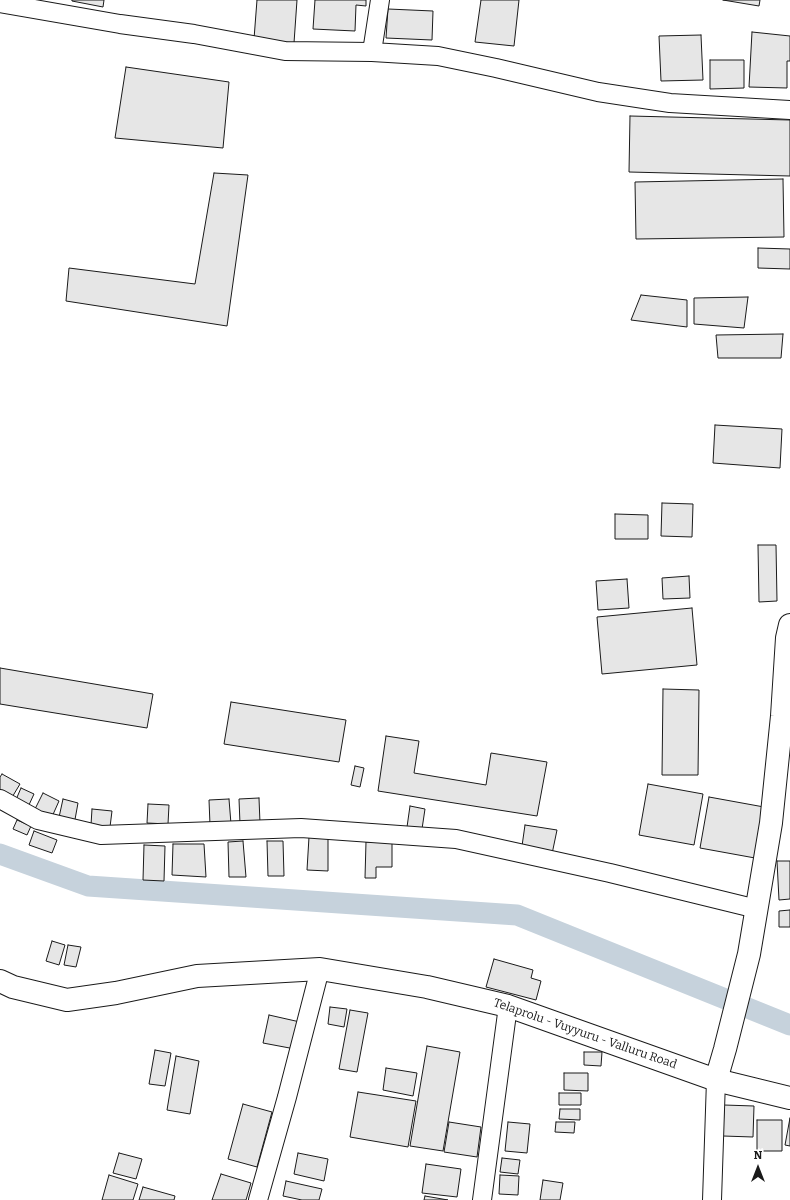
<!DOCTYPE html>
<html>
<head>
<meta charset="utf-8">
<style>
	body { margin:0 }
	#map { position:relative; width:790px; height:1200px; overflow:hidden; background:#fff; font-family:Bitter,serif }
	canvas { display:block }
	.north { position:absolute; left:738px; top:1148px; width:40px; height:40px; -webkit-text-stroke:3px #fff; paint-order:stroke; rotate:0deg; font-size:11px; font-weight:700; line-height:16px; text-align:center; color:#1a1a1a }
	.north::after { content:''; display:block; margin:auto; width:14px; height:18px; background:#1a1a1a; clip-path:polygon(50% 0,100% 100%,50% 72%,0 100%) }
</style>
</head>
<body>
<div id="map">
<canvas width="790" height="1200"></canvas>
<div class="north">N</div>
</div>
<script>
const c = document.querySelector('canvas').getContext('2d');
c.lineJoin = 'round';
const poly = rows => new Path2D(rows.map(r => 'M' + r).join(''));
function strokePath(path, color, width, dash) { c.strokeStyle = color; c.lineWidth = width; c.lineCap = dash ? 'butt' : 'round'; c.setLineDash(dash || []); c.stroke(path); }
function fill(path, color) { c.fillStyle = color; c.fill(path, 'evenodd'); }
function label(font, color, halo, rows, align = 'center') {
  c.font = font + ' Bitter,serif'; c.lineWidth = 3; c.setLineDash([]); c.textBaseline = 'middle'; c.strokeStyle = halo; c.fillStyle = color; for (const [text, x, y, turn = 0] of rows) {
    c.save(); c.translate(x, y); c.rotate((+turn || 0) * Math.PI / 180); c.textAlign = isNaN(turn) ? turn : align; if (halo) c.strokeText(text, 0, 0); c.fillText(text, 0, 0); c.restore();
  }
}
strokePath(poly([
	[0,854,88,886,517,915,790,1025]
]), '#c6d2dc', 21);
const building = poly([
	[72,0,104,0,103,7,72,1,72,0],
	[257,0,297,0,294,43,254,39,257,0],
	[315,0,366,0,366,6,356,5,355,31,313,29,315,0],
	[481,0,519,0,514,46,475,42,481,0],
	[723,0,760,0,759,6,723,0],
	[388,9,433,11,432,40,386,38,388,9],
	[752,32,790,36,790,61,787,61,787,88,749,87,752,32],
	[701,35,703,80,661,81,659,36,701,35],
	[710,60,744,60,744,88,710,89,710,60],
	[126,67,229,82,223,148,115,138,126,67],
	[630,116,790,120,790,176,629,172,630,116],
	[214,173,248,175,227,326,66,301,69,268,195,284,214,173],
	[783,179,784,237,636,239,635,182,783,179],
	[758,248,790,249,790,269,758,268,758,248],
	[641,295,687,300,687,327,631,320,641,295],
	[748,297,744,328,694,324,694,298,748,297],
	[783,334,781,358,718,358,716,335,783,334],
	[715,425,782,429,780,468,713,463,715,425],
	[662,503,693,504,692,537,661,536,662,503],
	[615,514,648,515,648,539,615,539,615,514],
	[758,545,776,545,777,601,759,602,758,545],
	[689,576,690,598,663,599,662,578,689,576],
	[627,579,629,608,598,610,596,581,627,579],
	[692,608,697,665,602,674,597,617,692,608],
	[0,668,153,694,147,728,0,704,0,668],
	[663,689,699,690,698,775,662,775,663,689],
	[231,702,346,720,339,762,224,744,231,702],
	[386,736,419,741,414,773,486,785,491,753,547,762,537,816,378,791,386,736],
	[355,766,364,768,360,787,351,785,355,766],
	[2,774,20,784,11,799,0,793,0,777,2,774],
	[648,784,703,794,694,845,639,835,648,784],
	[21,788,34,794,28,807,15,802,21,788],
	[43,793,59,801,51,819,34,811,43,793],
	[709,797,764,807,755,858,700,848,709,797],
	[259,798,260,823,240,824,239,799,259,798],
	[63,799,78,803,74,825,58,822,63,799],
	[229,799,231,824,210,825,209,800,229,799],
	[148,804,169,805,168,824,147,823,148,804],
	[410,806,425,809,422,829,407,827,410,806],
	[92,809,112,811,110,827,91,825,92,809],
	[17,820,31,826,27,835,13,829,17,820],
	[525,825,557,830,552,854,522,846,525,825],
	[34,831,57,840,52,853,29,845,34,831],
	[309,837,328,837,328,871,307,870,309,837],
	[243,841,246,877,229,877,228,842,243,841],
	[267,841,283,841,284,876,268,876,267,841],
	[366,842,392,842,392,867,376,867,376,878,365,878,366,842],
	[173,844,204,844,206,877,172,875,173,844],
	[144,845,165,846,164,881,143,880,144,845],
	[777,861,790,861,790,899,779,900,777,861],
	[790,910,790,927,779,927,779,911,790,910],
	[52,941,65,945,59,965,46,961,52,941],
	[68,945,81,947,76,967,64,965,68,945],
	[494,959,533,970,531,978,541,981,536,1000,486,987,494,959],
	[330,1007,347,1009,344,1027,328,1024,330,1007],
	[350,1010,368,1013,357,1072,339,1069,350,1010],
	[269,1015,300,1022,295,1049,263,1043,269,1015],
	[427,1046,460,1052,443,1151,410,1146,427,1046],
	[155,1050,171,1053,165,1086,149,1084,155,1050],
	[584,1052,602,1052,601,1066,584,1065,584,1052],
	[176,1056,199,1061,190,1114,167,1110,176,1056],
	[386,1068,417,1073,413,1096,383,1090,386,1068],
	[564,1073,588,1073,588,1091,564,1090,564,1073],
	[358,1092,416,1101,408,1147,350,1137,358,1092],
	[559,1093,581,1093,581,1105,559,1105,559,1093],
	[243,1104,272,1112,257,1167,228,1159,243,1104],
	[724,1105,754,1106,753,1137,723,1136,724,1105],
	[560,1109,580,1109,580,1120,559,1119,560,1109],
	[790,1118,790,1146,785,1145,790,1118],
	[757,1120,782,1120,782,1151,757,1151,757,1120],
	[449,1122,481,1127,477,1157,444,1152,449,1122],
	[508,1122,530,1124,527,1153,505,1151,508,1122],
	[556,1122,575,1122,574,1133,555,1132,556,1122],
	[119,1153,142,1159,136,1179,113,1173,119,1153],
	[298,1153,328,1159,324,1181,294,1174,298,1153],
	[502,1158,520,1160,518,1174,500,1172,502,1158],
	[426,1164,461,1169,457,1197,422,1193,426,1164],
	[221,1174,251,1183,246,1200,212,1200,221,1174],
	[109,1175,138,1184,133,1200,102,1200,109,1175],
	[500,1175,519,1176,518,1195,499,1194,500,1175],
	[543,1180,563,1183,560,1200,540,1200,543,1180],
	[286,1181,322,1189,319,1200,302,1200,283,1196,286,1181],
	[143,1187,175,1196,174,1200,139,1200,143,1187],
	[425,1196,448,1200,424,1200,425,1196]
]);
fill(building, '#e6e6e6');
strokePath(building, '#1a1a1a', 1);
const minor = poly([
	[0,3,120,24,194,34,285,51,372,52,438,56,496,68,598,92,670,103,790,110],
	[372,52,380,0],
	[0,799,38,820,101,835,301,828,456,839,610,873,757,909],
	[258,1200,287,1097,320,969],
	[482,1200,508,1006],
	[712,1200,716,1080]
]);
const tertiary = poly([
	[716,1080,790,1098]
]);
const primary = poly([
	[0,981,13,987,67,1000,116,993,197,976,320,969,427,987,508,1006,716,1080,725,1049,749,954,771,823,782,716,787,638,790,625]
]);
strokePath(minor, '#1a1a1a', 20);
strokePath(tertiary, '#1a1a1a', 24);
strokePath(primary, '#1a1a1a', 24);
strokePath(minor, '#fff', 18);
strokePath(tertiary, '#fff', 22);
strokePath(primary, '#fff', 22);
label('12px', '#1a1a1a', '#fff', [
	["Telaprolu - Vuyyuru - Valluru Road",585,1034,19]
]);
</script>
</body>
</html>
